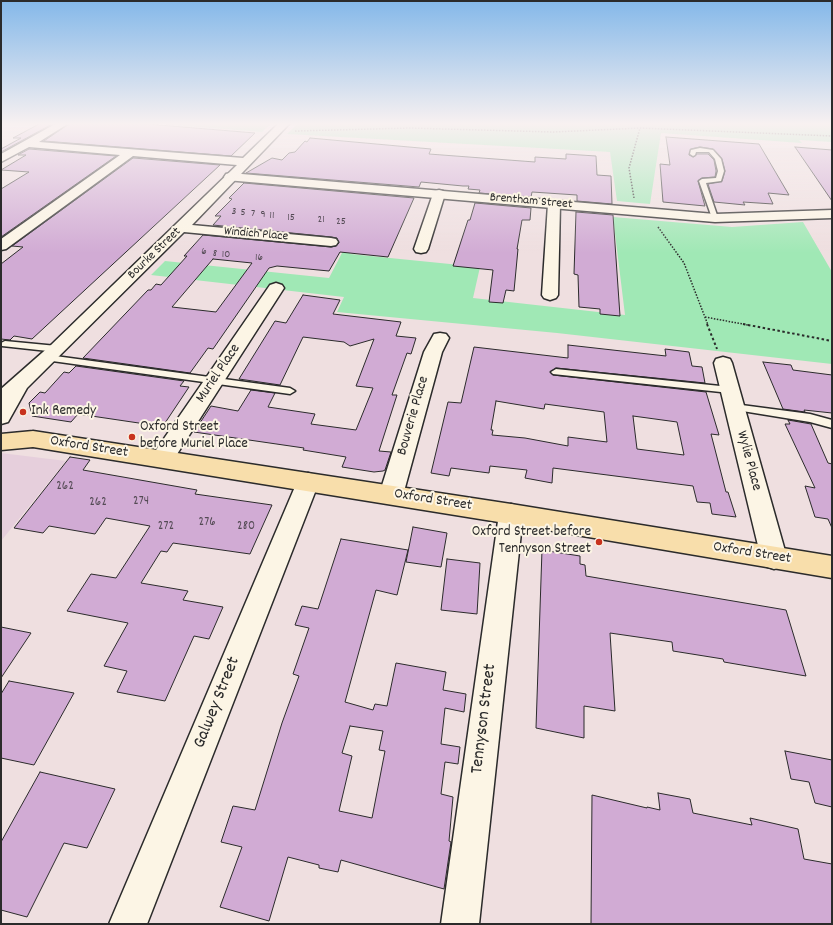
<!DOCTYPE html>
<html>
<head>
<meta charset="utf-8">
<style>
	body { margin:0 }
	#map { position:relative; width:833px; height:925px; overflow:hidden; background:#efdfe0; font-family:Dekko,sans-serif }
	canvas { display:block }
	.frame { position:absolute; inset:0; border:2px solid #2b2b2b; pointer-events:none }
</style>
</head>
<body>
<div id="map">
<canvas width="833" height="925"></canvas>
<div class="frame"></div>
</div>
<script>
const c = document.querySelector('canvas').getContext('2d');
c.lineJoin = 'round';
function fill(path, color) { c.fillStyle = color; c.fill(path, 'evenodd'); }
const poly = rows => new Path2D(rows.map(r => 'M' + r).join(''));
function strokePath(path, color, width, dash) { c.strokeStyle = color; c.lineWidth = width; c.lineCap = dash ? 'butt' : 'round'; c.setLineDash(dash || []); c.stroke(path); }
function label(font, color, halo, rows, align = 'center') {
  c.font = font + ' Dekko,sans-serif'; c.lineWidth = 4; c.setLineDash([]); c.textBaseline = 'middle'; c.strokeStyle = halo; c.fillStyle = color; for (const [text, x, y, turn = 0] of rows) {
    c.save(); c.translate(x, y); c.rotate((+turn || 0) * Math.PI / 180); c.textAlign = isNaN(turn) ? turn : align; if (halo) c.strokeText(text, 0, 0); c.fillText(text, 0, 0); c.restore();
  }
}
fill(poly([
	[1,453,66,461,1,541]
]), '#e6cfdc');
fill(poly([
	[146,123,272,123,262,132],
	[298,123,832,123,832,142,799,140,802,143,661,133,650,204,617,201,610,152,287,134],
	[373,193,382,194,350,254,480,267,473,298,625,315,613,217,732,227,803,222,832,272,832,364,557,333,337,312,344,297,151,275,165,261,329,278]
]), '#a0e8b5');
const building = poly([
	[41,123,54,123,1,152,1,149,21,138,13,138,41,123],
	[70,123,135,123,255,133,231,156,44,141,70,123],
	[666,137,759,144,789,195,768,193,773,204,743,202,745,205,714,202,708,184,722,181,725,171,722,159,713,149,700,147,691,149,689,155,694,157,697,154,708,154,714,160,716,171,715,177,702,178,698,181,705,206,663,202,660,164,670,165,666,137],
	[310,138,431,149,429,154,535,162,535,157,566,159,566,154,596,156,597,175,611,176,612,204,577,201,577,195,532,192,531,197,479,193,480,190,468,189,469,186,463,186,421,182,419,187,246,173,272,158,282,160,289,153,295,152,305,141,307,142,310,138],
	[795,147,832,150,832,201,795,147],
	[29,149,116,156,1,237,1,189,29,172,1,170,26,155,18,155,29,149],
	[133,158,220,165,32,339,14,336,10,340,1,339,1,264,23,247,12,246,133,158],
	[244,183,414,198,388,257,340,252,329,271,277,266,269,268,213,349,208,348,190,373,83,358,148,290,151,290,156,284,161,285,187,256,184,256,203,235,331,247,336,246,339,243,337,238,331,237,213,225,221,216,215,216,232,199,229,198,244,183],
	[213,259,252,263,216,312,172,307,213,259],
	[475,203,531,208,530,220,522,220,517,249,518,249,514,291,506,290,503,303,489,302,493,270,453,266,468,220,470,220,475,203],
	[576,212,613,215,620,316,600,314,600,309,579,307,578,275,574,274,576,212],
	[303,295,340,300,333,314,401,322,396,336,416,338,411,354,407,353,392,395,397,395,379,451,391,452,385,470,383,471,374,472,342,467,346,457,303,450,304,448,194,432,211,406,238,411,251,390,275,393,268,407,315,414,311,424,356,430,373,388,356,386,374,339,350,346,344,342,303,337,280,385,239,379,275,321,286,323,303,295],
	[568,345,666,356,665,349,689,352,692,366,702,367,705,383,556,368,550,372,553,375,706,392,719,435,711,434,726,492,728,492,736,517,712,514,710,503,697,502,693,486,553,468,552,483,525,478,527,470,490,466,489,473,451,468,449,476,431,473,448,402,461,403,474,347,568,358,568,345],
	[496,401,544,409,545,404,604,412,607,442,568,437,568,446,525,438,492,435,493,430,491,430,496,401],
	[633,416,677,422,684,455,637,449,633,416],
	[763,362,791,365,793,370,832,375,832,413,804,410,805,412,783,409,763,362],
	[76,366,184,381,180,386,189,387,165,423,162,422,159,426,78,414,71,422,32,416,29,403,40,392,45,393,64,372,69,373,76,366],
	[788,420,811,424,828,463,832,464,832,528,828,519,815,517,805,486,815,488,785,424,790,424,788,420],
	[70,457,90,460,83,470,197,490,195,494,272,505,250,554,173,543,167,552,161,551,141,583,188,591,183,600,223,607,209,639,194,636,165,701,117,692,127,671,104,666,128,623,67,611,91,574,116,578,150,526,106,518,95,534,49,526,43,533,14,528,70,457],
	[413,527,447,533,441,567,406,562,413,527],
	[341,539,408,550,397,595,376,590,345,702,373,710,375,704,387,706,396,663,446,672,443,690,466,694,464,712,445,708,441,744,460,747,458,764,445,762,441,794,453,797,449,841,451,842,444,889,341,860,338,872,319,868,319,865,288,857,269,921,220,907,242,847,221,842,233,806,255,810,282,723,299,676,293,674,309,628,295,625,302,606,318,609,341,539],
	[350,726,383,731,379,750,385,751,372,818,339,811,352,756,342,753,350,726],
	[542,550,580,556,580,564,585,565,586,576,786,610,806,676,724,662,723,659,673,651,672,642,610,633,615,711,584,706,584,738,536,728,542,550],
	[447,559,480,563,477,614,441,610,447,559],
	[1,627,31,633,1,678,1,627],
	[9,681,74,693,34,765,1,758,1,694,9,681],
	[785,751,832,760,832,807,815,803,809,782,791,779,785,751],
	[40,772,115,789,87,848,64,843,27,917,1,910,1,842,40,772],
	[658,793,690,799,693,813,752,825,750,818,798,829,804,859,832,864,832,924,591,924,592,795,647,808,647,807,660,810,658,793]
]);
fill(building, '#d1abd4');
strokePath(building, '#2b2b2b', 1);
const service = poly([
	[700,148,713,150,721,159,724,171,721,181,706,183,718,218,715,220,712,218,699,181,702,179,716,178,718,171,715,159,709,152,696,152,695,155,693,156,690,154,691,150,700,148],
	[5,341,57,346,61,349,57,352,2,346,1,343,5,341],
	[48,355,290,388,295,391,290,394,45,360,43,358,45,356,48,355],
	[556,369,730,387,735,390,730,393,553,374,551,372,556,369],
	[734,404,810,414,832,420,832,428,810,422,730,409,729,407,730,405,734,404]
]);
const minor = poly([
	[57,123,69,123,39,142,243,158,279,123,290,123,192,225,331,238,336,239,338,242,336,245,331,246,184,232,27,388,8,422,1,424,1,389,51,345,237,165,133,156,6,249,1,250,1,239,120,155,29,147,1,162,1,154,57,123],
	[439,190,443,191,445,194,428,249,426,252,421,253,416,252,414,249,433,194,435,191,439,190],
	[554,200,559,201,560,204,558,295,556,298,550,300,544,298,542,295,548,204,549,201,554,200],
	[276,283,282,285,284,288,170,465,162,467,154,465,151,459,154,453,270,285,276,283],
	[440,333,446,334,449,338,442,352,403,495,399,502,391,504,383,502,379,495,424,352,434,334,440,333],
	[723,357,730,359,732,363,787,558,783,566,774,569,765,566,761,558,714,363,716,359,723,357],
	[308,473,316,476,319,482,147,924,109,924,297,482,300,476,308,473],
	[511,504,519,507,523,514,479,924,441,924,499,514,503,507,511,504]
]);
const tertiary = poly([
	[230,173,715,214,832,210,832,218,715,222,226,180,224,177,226,174,230,173]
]);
const primary = poly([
	[33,431,511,504,832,556,832,578,511,524,33,447,1,450,1,434,33,431]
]);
strokePath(service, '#2b2b2b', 3);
strokePath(minor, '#2b2b2b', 3);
strokePath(tertiary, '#2b2b2b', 3);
strokePath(primary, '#2b2b2b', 3);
strokePath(poly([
	[295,131,410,128,553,132,640,128,832,136],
	[634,198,629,168,640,128],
	[658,227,684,263,708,325],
	[705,317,748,325]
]), '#2b2b2b', 1.5, [1.5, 1.5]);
strokePath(poly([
	[707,324,717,349],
	[743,324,832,341]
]), '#2b2b2b', 2, [2.5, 2.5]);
fill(service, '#fcf5e5');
fill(minor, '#fcf5e5');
fill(tertiary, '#fcf5e5');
fill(primary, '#f8deab');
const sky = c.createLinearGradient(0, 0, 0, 253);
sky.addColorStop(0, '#84b8e9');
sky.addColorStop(0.49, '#f8f1f1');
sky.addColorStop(1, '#f8f1f100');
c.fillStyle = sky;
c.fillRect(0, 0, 833, 253);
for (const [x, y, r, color] of [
	[23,412,4,"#c8321e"],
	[132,437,4,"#c8321e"],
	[599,542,4,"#c8321e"]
]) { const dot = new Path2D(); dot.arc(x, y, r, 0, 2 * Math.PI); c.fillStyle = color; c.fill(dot); strokePath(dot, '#fcf5e5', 1.5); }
label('11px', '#544b55', null, [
	["3",234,212],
	["5",243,213],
	["7",253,214],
	["9",263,215],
	["11",272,216],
	["15",291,218],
	["21",321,220],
	["25",341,222],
	["6",204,252],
	["8",215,254],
	["10",226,255],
	["16",259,258]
]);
label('13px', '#2b2b2b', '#fcf5e5', [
	["Brentham Street",531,202,5],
	["Windich Place",256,235,5],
	["Bourke Street",155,254,-44]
]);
label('13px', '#544b55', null, [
	["262",65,487],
	["274",141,502],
	["262",98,503],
	["276",207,523],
	["272",166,527],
	["280",246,527]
]);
label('15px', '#2b2b2b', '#fcf5e5', [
	["Muriel Place",219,374,-56],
	["Bouverie Place",414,416,-74],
	["Oxford Street",89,448,9],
	["Wylie Place",748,461,75],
	["Oxford Street",433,501,9],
	["Oxford Street",752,554,9]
]);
label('15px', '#2b2b2b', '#fcf5e5', [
	["Ink Remedy",31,412],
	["Oxford Street",140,428],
	["before Muriel Place",140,445],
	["Oxford Street before",591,533,"right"],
	["Tennyson Street",591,550,"right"]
], 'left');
label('18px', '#2b2b2b', '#fcf5e5', [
	["Galwey Street",218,703,-68],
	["Tennyson Street",485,719,-83]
]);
</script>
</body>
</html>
